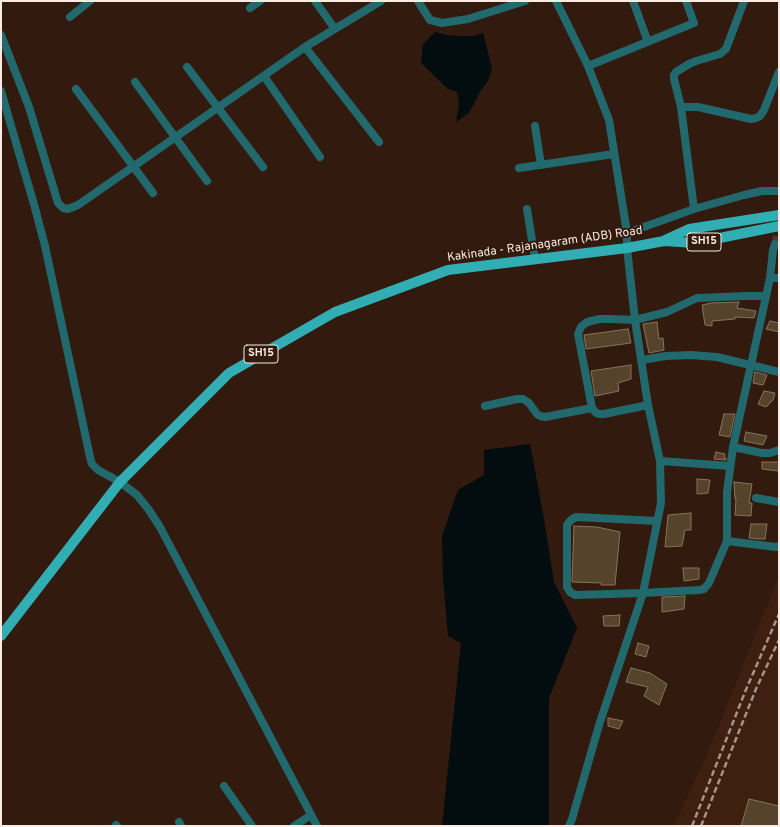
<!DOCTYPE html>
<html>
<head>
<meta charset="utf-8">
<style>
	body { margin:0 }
	#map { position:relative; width:780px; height:827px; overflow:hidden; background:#321a0e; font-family:Overpass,sans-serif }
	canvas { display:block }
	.frame { position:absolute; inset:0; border:2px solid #fdebe3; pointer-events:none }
</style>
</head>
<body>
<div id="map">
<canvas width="780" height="827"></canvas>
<div class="frame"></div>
</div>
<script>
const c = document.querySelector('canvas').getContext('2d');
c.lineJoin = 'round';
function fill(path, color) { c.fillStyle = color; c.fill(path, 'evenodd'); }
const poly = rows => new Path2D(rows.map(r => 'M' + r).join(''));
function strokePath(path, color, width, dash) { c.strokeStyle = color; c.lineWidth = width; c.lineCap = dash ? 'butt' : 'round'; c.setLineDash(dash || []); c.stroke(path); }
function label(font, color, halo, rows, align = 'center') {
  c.font = font + ' Overpass,sans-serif'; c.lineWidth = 4; c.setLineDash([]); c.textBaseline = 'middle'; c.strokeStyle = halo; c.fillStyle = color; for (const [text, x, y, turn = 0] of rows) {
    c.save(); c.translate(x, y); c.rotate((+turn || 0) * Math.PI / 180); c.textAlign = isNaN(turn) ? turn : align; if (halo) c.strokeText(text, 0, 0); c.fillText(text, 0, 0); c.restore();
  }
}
fill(poly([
	[779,576,779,826,673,826,705,759]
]), '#3f1f10');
fill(poly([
	[435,32,447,35,459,36,473,36,483,33,492,68,488,81,481,90,469,113,456,122,459,104,457,92,448,89,421,63,423,44],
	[530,444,544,519,554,582,577,628,549,698,549,826,442,826,461,643,448,636,443,578,442,536,458,490,484,475,484,450]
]), '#030c0f');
const building = poly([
	[739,302,737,308,756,311,754,318,735,317,735,319,712,321,712,326,705,325,702,305,711,303,739,302],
	[770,321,779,323,779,332,766,329,770,321],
	[657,322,659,339,663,338,664,350,649,353,643,324,657,322],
	[628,329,631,343,586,349,584,335,628,329],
	[631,365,631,379,618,383,619,391,595,396,591,371,631,365],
	[755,372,767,375,763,385,753,383,755,372],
	[764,391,775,393,773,400,766,407,758,404,764,391],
	[724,414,735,414,730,437,719,435,724,414],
	[746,432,767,436,763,445,744,441,746,432],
	[716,452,725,454,724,458,726,458,726,460,714,459,716,452],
	[762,462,779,462,778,471,762,469,762,462],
	[697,479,710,480,708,493,697,494,697,479],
	[734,482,752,484,749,503,752,503,751,516,735,515,736,499,735,499,734,482],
	[691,513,691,530,685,530,682,546,665,547,668,515,691,513],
	[751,524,767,524,765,539,758,539,749,538,751,524],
	[574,526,597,527,620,532,615,585,601,585,601,583,572,582,574,526],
	[683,568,699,568,699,579,684,581,683,568],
	[685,596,684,609,662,612,662,597,685,596],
	[620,615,619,626,604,626,603,616,620,615],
	[638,643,649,646,646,657,635,654,638,643],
	[631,668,650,673,667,684,659,705,644,696,648,687,626,682,631,668],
	[608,718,623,721,619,729,608,726,608,718],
	[749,799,779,806,779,826,741,826,749,799]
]);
fill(building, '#55432b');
strokePath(building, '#88745b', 1);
strokePath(poly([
	[775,244,779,230]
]), '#50392e', 8, [8, 4]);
strokePath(poly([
	[315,1,335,29],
	[418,1,430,20,442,23,468,19,525,1],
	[556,1,588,66,609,120,627,233,627,248,635,320,648,405,660,461,661,503,643,593,600,722,572,819,569,826],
	[633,1,648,42],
	[250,8,260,1],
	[70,17,90,1],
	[1,35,29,107,58,203,63,208,68,209,78,205,305,47,381,1],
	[305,47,379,142],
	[588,66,694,23,686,1],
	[187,67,263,167],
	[264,76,320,157],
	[135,82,207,181],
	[76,89,153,193],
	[1,91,35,208,45,246,90,457,92,464,98,470,120,482,137,495,149,510,160,527,317,826],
	[681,107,698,107,751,119,756,118,760,116,764,110,779,72],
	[535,126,541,165],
	[519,168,614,154],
	[527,209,535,259],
	[694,209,681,107,674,79,674,75,676,72,689,64,696,61,720,54,726,49,744,1],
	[627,233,694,209,744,195,762,191,779,191],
	[770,278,779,278],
	[642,360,666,356,691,355,717,357,779,372],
	[648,405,604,414,600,414,596,413,592,408,578,334,581,327,587,322,600,319,611,319,635,320,667,312,697,298,746,296,765,296],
	[485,406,517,399,523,399,529,403,537,414,540,416,545,417,592,408],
	[733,447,762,453,770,453,779,450],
	[660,461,730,466],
	[756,498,779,502],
	[657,521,576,517,571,520,567,525,567,587,570,592,575,595,643,593,699,590,704,589,709,583,727,541,727,492,733,447,770,278,773,250,775,244],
	[727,541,776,547,779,546],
	[224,786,252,826],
	[179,822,181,826],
	[116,825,117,826],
	[294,826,311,815]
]), '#21696d', 8);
strokePath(poly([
	[665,240,689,229,779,215],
	[1,636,120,482,229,373,335,312,448,270,627,248,664,241,695,243,779,226]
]), '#31aeb4', 10);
strokePath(poly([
	[692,826,745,692,779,614],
	[701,826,756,689,779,640]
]), '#a79389', 2.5, [6, 3]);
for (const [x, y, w] of [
	[704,242,34],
	[261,354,34]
]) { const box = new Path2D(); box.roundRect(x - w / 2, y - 9, w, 18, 3); c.fillStyle = '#321a0e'; c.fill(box); strokePath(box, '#fdebe3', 1); }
label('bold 11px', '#fdebe3', null, [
	["SH15",704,242],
	["SH15",261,354]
]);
label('12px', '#fdebe3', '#321a0e', [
	["Kakinada - Rajanagaram (ADB) Road",545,245,-8]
]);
</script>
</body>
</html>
